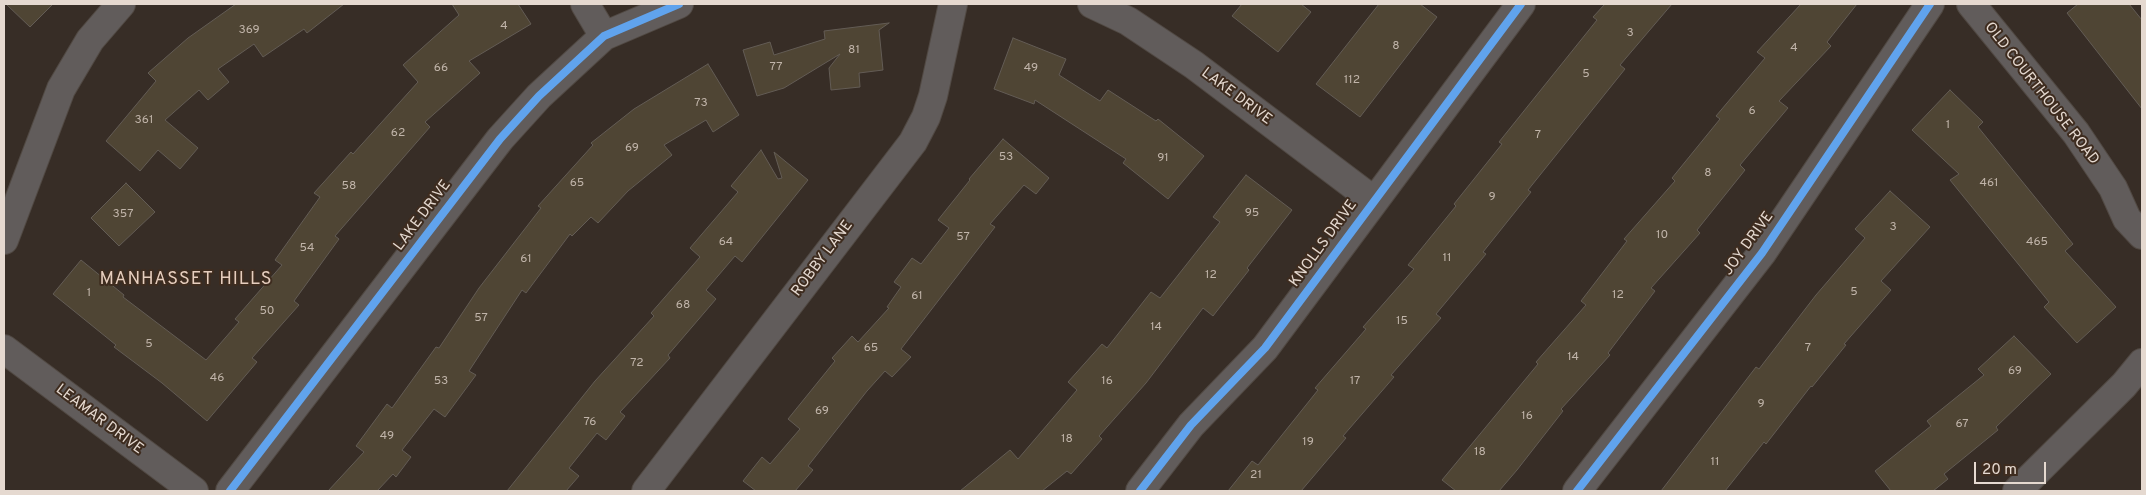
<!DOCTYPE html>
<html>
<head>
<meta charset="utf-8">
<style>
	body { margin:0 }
	#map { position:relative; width:2146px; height:495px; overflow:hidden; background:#372d26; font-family:Overpass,sans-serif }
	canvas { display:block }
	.frame { position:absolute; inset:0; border:5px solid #e5d9d0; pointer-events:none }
	.scale { position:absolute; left:1974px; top:462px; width:72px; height:22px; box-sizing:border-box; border:2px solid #e5d9d0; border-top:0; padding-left:6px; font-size:15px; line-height:18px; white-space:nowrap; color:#e5d9d0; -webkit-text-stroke:4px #3e2c1f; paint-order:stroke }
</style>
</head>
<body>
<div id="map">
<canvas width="2146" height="495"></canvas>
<div class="frame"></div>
<div class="scale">20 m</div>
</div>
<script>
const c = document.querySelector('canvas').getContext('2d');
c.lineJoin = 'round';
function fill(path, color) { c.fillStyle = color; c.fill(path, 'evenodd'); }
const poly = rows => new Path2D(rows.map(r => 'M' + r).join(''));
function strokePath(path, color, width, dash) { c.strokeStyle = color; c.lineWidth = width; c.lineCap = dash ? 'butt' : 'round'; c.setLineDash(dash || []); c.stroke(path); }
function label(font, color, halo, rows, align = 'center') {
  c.font = font + ' Overpass,sans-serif'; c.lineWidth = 4; c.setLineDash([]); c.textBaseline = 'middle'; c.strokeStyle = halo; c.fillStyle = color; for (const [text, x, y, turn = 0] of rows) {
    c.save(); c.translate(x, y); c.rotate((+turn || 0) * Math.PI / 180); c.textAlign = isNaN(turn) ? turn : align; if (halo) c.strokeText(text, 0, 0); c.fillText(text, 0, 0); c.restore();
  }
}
const building = poly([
	[6,4,53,4,30,27,6,4],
	[236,4,344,4,307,33,304,29,263,57,254,44,218,69,229,82,208,100,199,90,165,120,198,148,180,169,158,150,140,171,106,141,156,81,148,73,188,38,236,4],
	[452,4,518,4,531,24,469,61,480,73,425,122,430,127,335,236,339,239,294,301,299,305,252,358,257,362,207,421,162,383,114,347,116,345,53,294,81,260,124,295,123,297,206,360,239,322,235,319,282,265,275,260,320,197,314,193,351,152,353,154,418,82,403,65,459,15,452,4],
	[1242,4,1301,4,1311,12,1278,52,1232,16,1242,4],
	[1379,4,1420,4,1437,17,1360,117,1316,84,1379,4],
	[1605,4,1672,4,1620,65,1625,69,1528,190,1531,192,1483,252,1486,254,1436,314,1441,318,1391,375,1394,377,1343,436,1346,438,1301,491,1228,491,1252,461,1258,465,1318,390,1315,388,1366,329,1363,327,1414,269,1408,265,1456,206,1454,204,1502,144,1499,142,1597,20,1593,17,1605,4],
	[1801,4,1857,4,1827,42,1831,46,1779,101,1788,108,1740,165,1745,170,1697,230,1700,233,1651,288,1655,291,1608,353,1610,355,1561,409,1563,411,1517,470,1499,491,1456,491,1442,480,1538,364,1536,362,1586,305,1581,301,1627,241,1624,239,1675,181,1672,178,1720,119,1716,116,1765,58,1757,52,1801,4],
	[2078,4,2129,4,2142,20,2142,109,2067,13,2078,4],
	[889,23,879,30,883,70,859,73,860,87,831,90,829,68,840,54,784,88,757,96,743,50,770,42,774,55,825,39,824,31,889,23],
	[1013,38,1066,59,1059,75,1100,101,1108,90,1156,121,1158,119,1204,156,1168,199,1123,163,1126,159,1035,100,1034,104,994,89,1013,38],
	[708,64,739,115,713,132,706,120,664,145,672,155,628,191,598,223,591,217,572,236,570,234,526,293,522,290,469,371,476,375,445,417,434,409,402,450,411,457,396,477,393,474,377,491,328,491,364,452,356,446,387,404,392,408,436,347,439,348,479,288,541,208,538,206,593,145,591,143,634,109,708,64],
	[1950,90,1983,122,1978,127,2073,244,2065,251,2116,307,2077,343,2044,307,2049,302,1950,180,1959,174,1912,130,1950,90],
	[1003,139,1049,178,1036,194,1024,185,990,224,995,227,901,349,911,357,892,377,885,371,867,391,808,466,813,470,795,491,756,491,743,481,762,457,770,464,800,429,788,419,835,361,832,358,852,336,858,342,889,308,887,307,901,287,894,282,912,258,921,264,949,228,938,220,970,180,969,179,1003,139],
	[761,150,778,179,782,178,774,152,808,180,742,262,735,256,706,290,716,299,668,355,670,358,620,412,625,416,606,440,597,433,569,468,579,476,566,491,507,491,595,381,654,316,651,313,700,257,690,248,738,192,731,186,761,150],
	[1246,175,1292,210,1247,268,1249,270,1213,316,1203,308,1146,383,1099,436,1102,439,1071,474,1067,471,1042,491,960,491,1010,450,1018,459,1077,390,1068,382,1102,344,1107,348,1151,292,1160,298,1220,222,1213,217,1246,175],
	[126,183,155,212,119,246,91,218,126,183],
	[1890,191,1930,227,1881,281,1891,290,1844,344,1846,345,1812,387,1811,386,1766,444,1764,442,1725,491,1661,491,1756,367,1759,369,1816,295,1865,238,1855,229,1890,191],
	[2014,336,2051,374,1996,427,1998,430,1944,474,1948,479,1933,491,1891,491,1875,471,1931,426,1927,421,1984,375,1978,369,2014,336]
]);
fill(building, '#4f4534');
strokePath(building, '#635c55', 1);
const minor = poly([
	[585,4,604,36],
	[1092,4,1128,21,1194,65,1373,200],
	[1971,4,2076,133,2113,188,2127,219,2142,235],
	[4,240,61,89,90,40,121,4],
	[4,349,194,491],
	[230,491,500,139,539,96,604,36,679,4],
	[646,491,913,142,926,117,933,96,953,4],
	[1140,491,1191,425,1265,348,1521,4],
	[1577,491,1762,253,1930,4],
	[2017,491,2124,385,2142,363]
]);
strokePath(minor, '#514943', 30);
strokePath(minor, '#615c5b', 28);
strokePath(poly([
	[230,491,500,139,539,96,604,36,679,4],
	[1140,491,1191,425,1265,348,1521,4],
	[1577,491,1762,253,1930,4]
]), '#60a3ed', 8);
label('12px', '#c0b4a9', null, [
	["4",504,27],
	["369",249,31],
	["3",1630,34],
	["8",1396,47],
	["4",1794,49],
	["81",854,51],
	["77",776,68],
	["66",441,69],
	["49",1031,69],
	["5",1586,75],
	["112",1352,81],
	["73",701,104],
	["6",1752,112],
	["361",144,121],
	["1",1948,126],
	["62",398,134],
	["7",1538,136],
	["69",632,149],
	["53",1006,158],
	["91",1163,159],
	["8",1708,174],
	["65",577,184],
	["461",1989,184],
	["58",349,187],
	["9",1492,198],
	["95",1252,214],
	["357",123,215],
	["3",1893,228],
	["10",1662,236],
	["57",963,238],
	["64",726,243],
	["465",2037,243],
	["54",307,249],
	["11",1447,259],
	["61",526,260],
	["12",1211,276],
	["5",1854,293],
	["1",89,294],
	["12",1618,296],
	["61",917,297],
	["68",683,306],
	["50",267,312],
	["57",481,319],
	["15",1402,322],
	["14",1156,328],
	["5",149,345],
	["65",871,349],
	["7",1808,349],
	["14",1573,358],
	["72",637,364],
	["69",2015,372],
	["46",217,379],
	["53",441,382],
	["16",1107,382],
	["17",1355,382],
	["9",1761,405],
	["69",822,412],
	["16",1527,417],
	["76",590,423],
	["67",1962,425],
	["49",387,437],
	["18",1067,440],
	["19",1308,443],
	["18",1480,453],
	["11",1715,463],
	["21",1256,476]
]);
label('15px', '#e5d9d0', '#3e2c1f', [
	["OLD COURTHOUSE ROAD",2041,94,52],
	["LAKE DRIVE",1236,97,37],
	["LAKE DRIVE",423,216,-53],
	["KNOLLS DRIVE",1324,244,-54],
	["JOY DRIVE",1749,244,-54],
	["ROBBY LANE",823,259,-53],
	["LEAMAR DRIVE",99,420,37]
]);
c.letterSpacing = '1px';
label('18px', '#e6cebe', '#3e2c1f', [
	["MANHASSET HILLS",186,280]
]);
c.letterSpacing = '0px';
</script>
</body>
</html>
